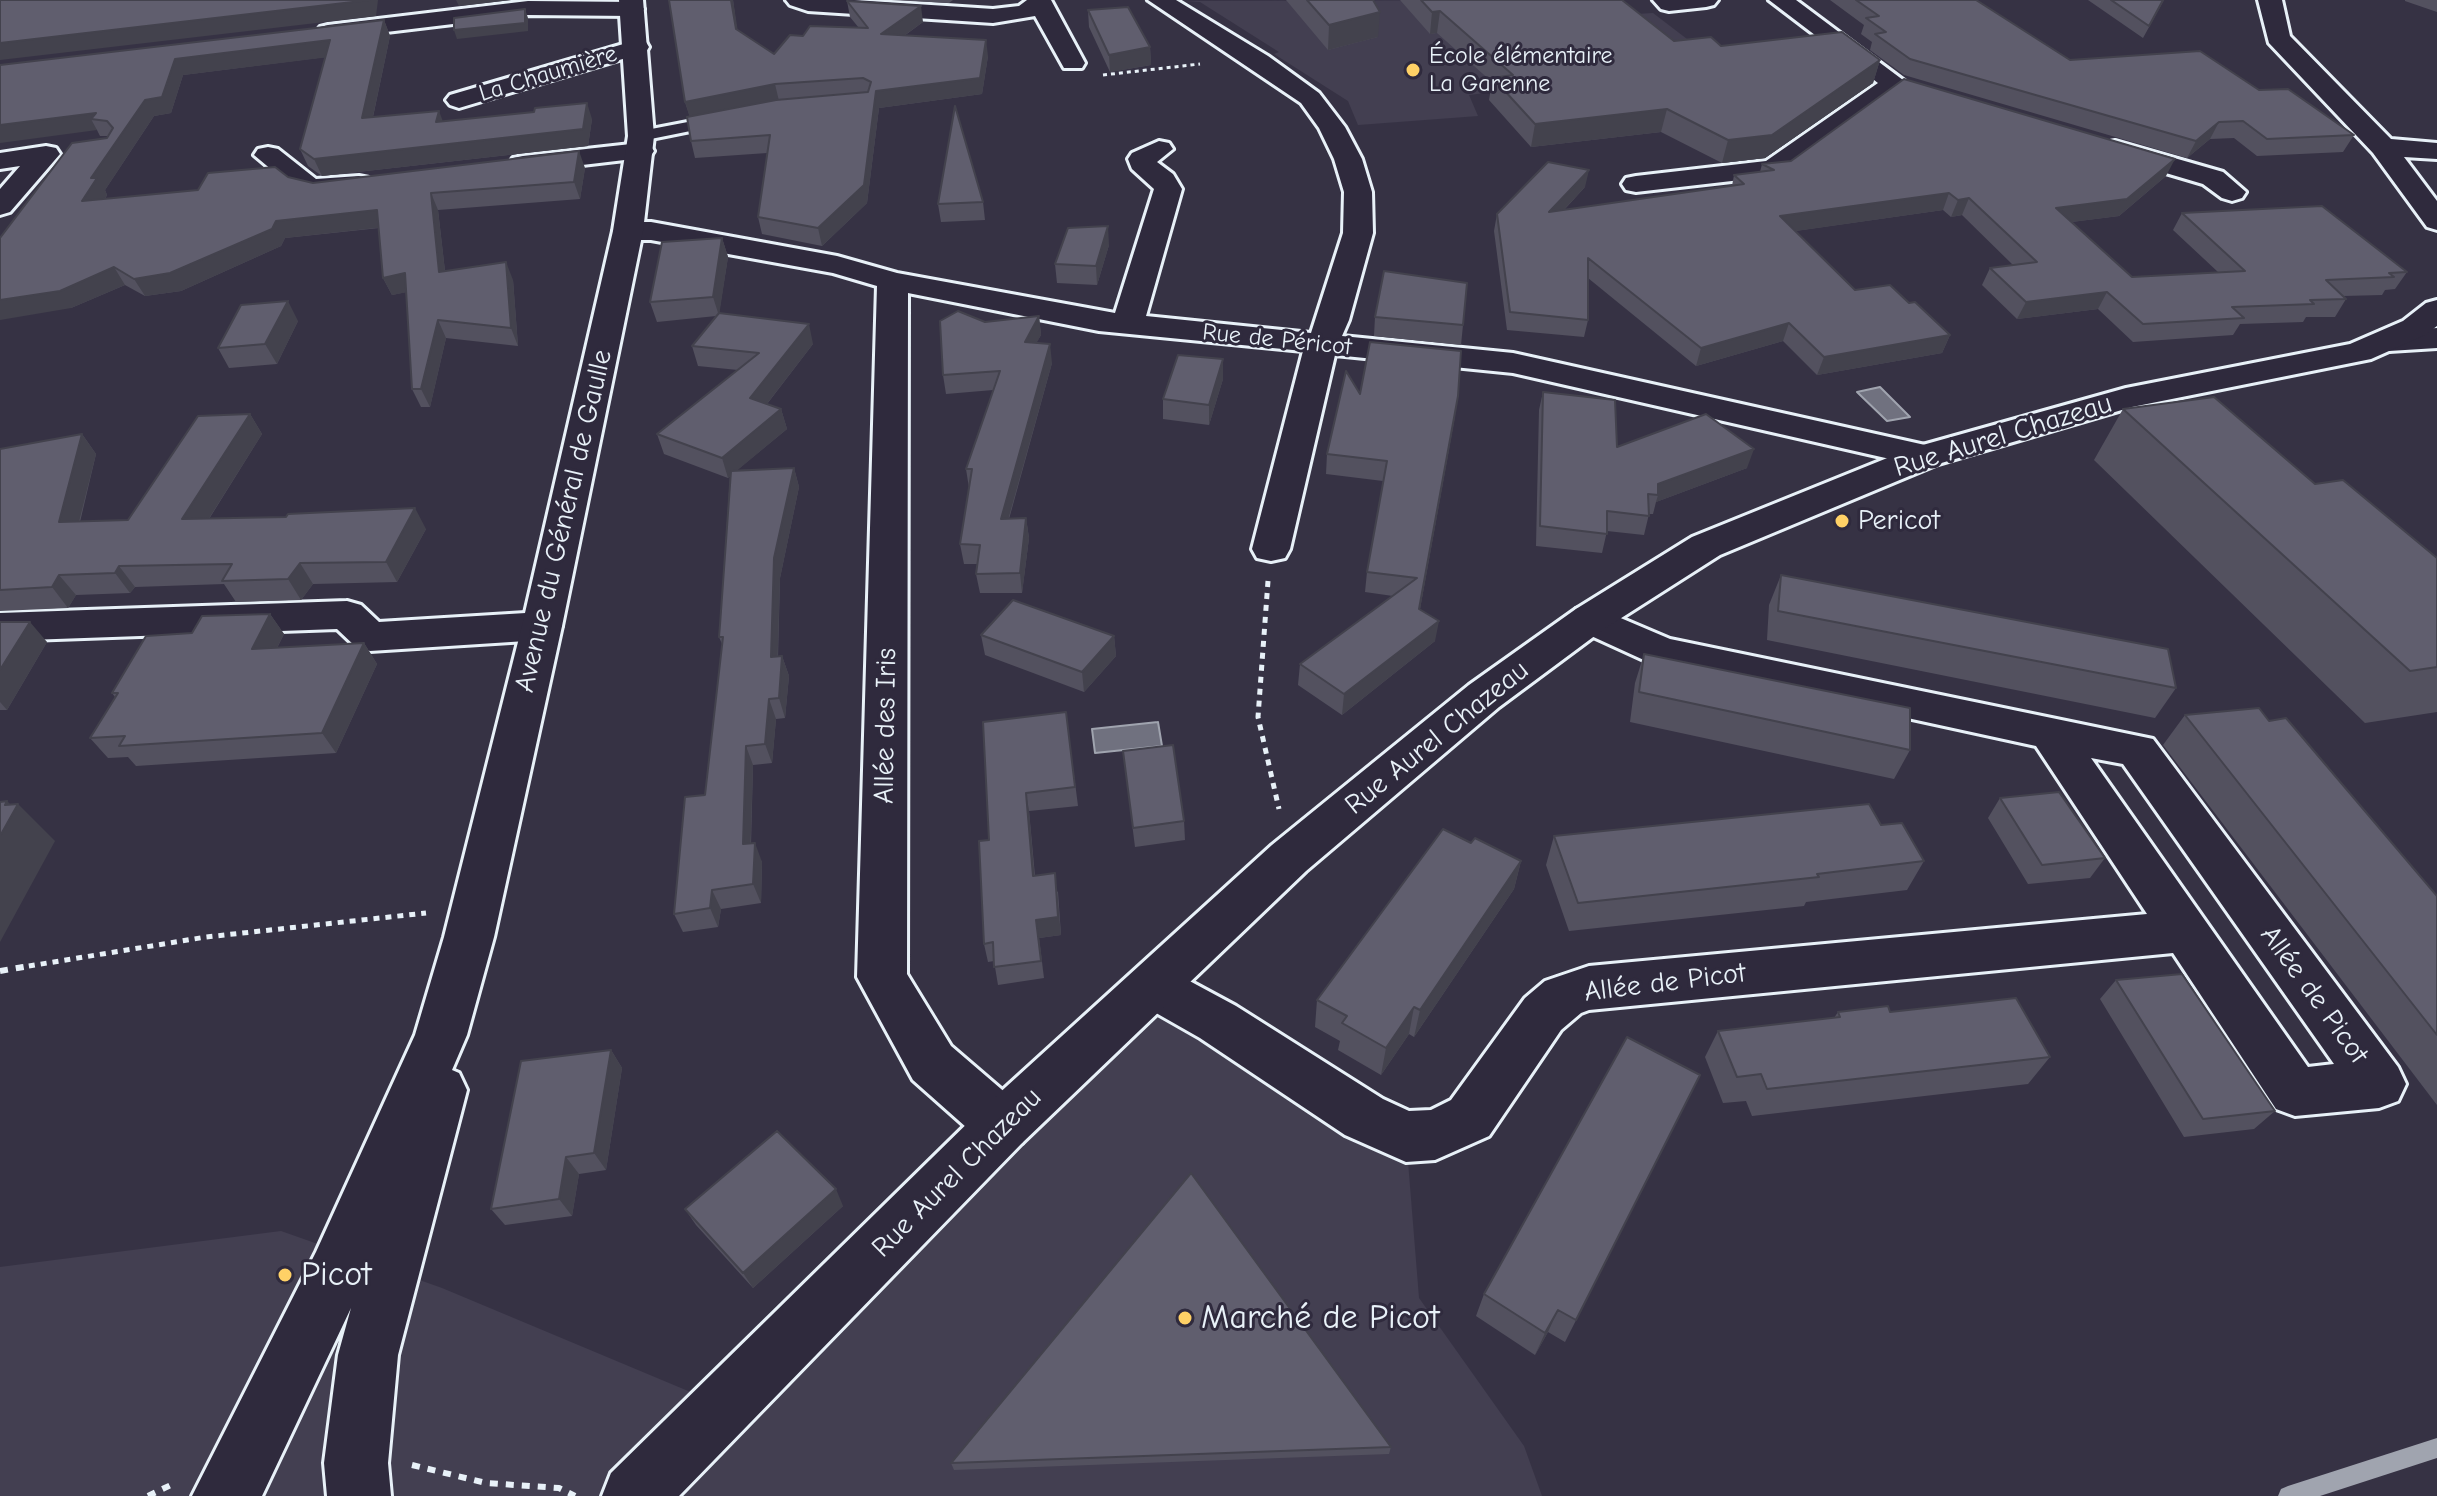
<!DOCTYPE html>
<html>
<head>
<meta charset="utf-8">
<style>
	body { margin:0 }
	canvas { display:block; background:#363244 }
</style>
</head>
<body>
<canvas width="2437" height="1496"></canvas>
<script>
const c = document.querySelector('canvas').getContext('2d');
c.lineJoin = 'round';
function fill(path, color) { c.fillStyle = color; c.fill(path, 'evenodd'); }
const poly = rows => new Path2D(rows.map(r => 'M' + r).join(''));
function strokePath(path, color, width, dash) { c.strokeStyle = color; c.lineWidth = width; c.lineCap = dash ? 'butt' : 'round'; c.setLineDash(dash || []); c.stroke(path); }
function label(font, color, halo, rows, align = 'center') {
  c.font = font + ' "Comic Neue",sans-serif'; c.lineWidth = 6; c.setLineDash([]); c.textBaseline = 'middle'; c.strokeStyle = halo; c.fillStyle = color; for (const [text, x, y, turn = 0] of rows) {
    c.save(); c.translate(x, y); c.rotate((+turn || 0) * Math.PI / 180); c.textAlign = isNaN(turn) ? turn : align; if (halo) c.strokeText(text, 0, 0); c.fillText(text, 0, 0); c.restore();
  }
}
fill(poly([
	[1618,0,1637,14,1653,13,1704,52,1582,81,1469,95,1478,116,1358,125,1348,101,1274,54,1279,52,1200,2,1186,1],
	[1153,986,1406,1137,1419,1298,1524,1446,1542,1496,0,1496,0,1267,281,1231,442,1288,712,1401]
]), '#433f51');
const water = poly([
	[1880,387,1910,417,1887,421,1857,392,1880,387],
	[1158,722,1162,746,1095,753,1092,729,1158,722]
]);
fill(water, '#70717f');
strokePath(water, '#a0a4af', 2);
fill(poly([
	[2437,1438,2437,1458,2320,1496,2278,1496,2281,1489,2288,1486,2437,1438]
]), '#a0a4af');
const lane = poly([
	[724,115,730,117,730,123,641,141,633,136,641,131,724,115]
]);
const street = poly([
	[786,0,854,0,993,9,1019,6,1027,0,1051,0,1085,63,1082,68,1064,68,1035,16,993,23,808,11,790,5,786,0],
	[1148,0,1176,0,1268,56,1319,93,1345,127,1362,159,1372,192,1373,233,1349,320,1342,336,1513,353,1925,445,1938,448,1943,456,1938,464,1925,467,1513,373,1335,355,1290,549,1285,558,1271,561,1257,558,1252,549,1303,351,1099,331,908,293,907,974,951,1046,1022,1107,1030,1125,1022,1143,1003,1150,984,1143,913,1080,857,977,877,286,833,273,651,240,628,240,618,237,613,231,618,225,628,222,651,222,837,256,897,273,1115,313,1154,189,1132,169,1128,159,1132,153,1159,141,1169,143,1173,149,1157,162,1173,174,1182,189,1146,316,1311,333,1343,233,1344,192,1334,159,1319,128,1301,103,1148,0],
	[1653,0,1718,0,1714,5,1706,7,1669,11,1661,9,1653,0],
	[1769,0,1796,0,1907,83,1784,175,1636,192,1626,190,1622,184,1626,178,1636,176,1766,161,1878,83,1769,0],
	[528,1,632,2,640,4,644,9,640,14,632,16,528,15,328,39,320,37,316,32,320,27,328,25,528,1],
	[637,40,646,42,649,47,646,52,459,108,450,105,446,100,450,95,637,40],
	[2115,141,2223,172,2246,192,2242,198,2232,201,2222,198,2203,184,2105,155,2101,149,2105,143,2115,141],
	[640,143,650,145,654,151,650,157,523,172,513,170,509,164,513,158,523,156,640,143],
	[46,146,56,148,60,154,10,212,0,215,0,189,20,166,0,169,0,153,46,146],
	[268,147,278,149,316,179,359,176,369,178,373,184,369,190,359,192,321,197,297,191,254,155,258,149,268,147],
	[2437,328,2437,348,2389,351,2377,348,2373,341,2377,334,2389,331,2437,328],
	[347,601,361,605,379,622,542,612,556,616,562,626,556,636,542,640,370,651,356,647,337,629,0,641,0,613,347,601],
	[1590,605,1670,639,2153,739,2398,1067,2406,1084,2398,1101,2379,1108,2295,1116,2276,1109,2173,953,1589,1010,1581,1013,1561,1030,1489,1136,1435,1160,1406,1162,1345,1135,1200,1038,1135,1001,1128,986,1135,971,1153,964,1171,971,1236,1006,1383,1099,1409,1111,1431,1110,1451,1100,1525,998,1545,981,1589,966,2147,914,2036,746,1646,661,1576,629,1570,619,1576,609,1590,605],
	[2091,758,2123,764,2334,1064,2308,1067,2091,758]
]);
const secondary = poly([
	[619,0,643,0,654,136,643,231,562,626,494,937,467,1035,452,1070,459,1073,467,1090,398,1355,388,1463,391,1496,327,1496,324,1463,338,1355,351,1308,262,1496,192,1496,316,1252,415,1035,444,937,522,626,613,231,628,136,619,0],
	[2258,0,2282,0,2290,36,2391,139,2437,143,2437,159,2404,157,2437,201,2437,230,2427,227,2373,153,2269,43,2258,0],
	[2437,300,2437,326,2425,335,2371,359,2132,407,1938,464,1720,555,1604,629,1499,707,1306,871,1022,1143,679,1496,602,1496,611,1473,984,1107,1272,845,1469,685,1576,609,1692,537,1912,448,2126,388,2350,344,2403,321,2426,303,2437,300]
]);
strokePath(lane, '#e8f1f8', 6);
strokePath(street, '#e8f1f8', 6);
strokePath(secondary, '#e8f1f8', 6);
strokePath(poly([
	[1103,75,1200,64]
]), '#e8f1f8', 3, [4, 4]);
strokePath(poly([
	[1268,581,1258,717,1279,809],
	[17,968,206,937,426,913]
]), '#e8f1f8', 5, [6, 6]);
strokePath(poly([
	[0,971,29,966],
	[412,1465,486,1483,559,1488,575,1496],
	[148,1496,173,1484]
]), '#e8f1f8', 6, [8, 8]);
fill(lane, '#2f2a3d');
fill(street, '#2f2a3d');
fill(secondary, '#2f2a3d');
fill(poly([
	[669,0,733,0,737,30,774,54,803,36,859,28,850,17,847,1,923,22,904,36,988,56,982,94,879,108,867,203,822,246,762,234,758,217,767,153,695,158,691,141,690,117,685,102],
	[891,0,953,0,949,3],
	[1286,0,1373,0,1378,37,1328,50],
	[1400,0,1622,0,1674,41,1880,60,1873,83,1765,158,1722,163,1661,132,1531,147,1489,100,1492,82,1437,33,1430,34],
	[1830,0,1976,0,2070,60,2259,90,2354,135,2343,152,2257,156,2234,138,2210,139,2187,158,1904,75,1870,50,1872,42,1861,34,1864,25],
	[2088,0,2164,0,2143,38],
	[2405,0,2437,0,2437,12,2405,1],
	[1088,10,1150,47,1151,65,1110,72,1089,27],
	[384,20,390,36,373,117,443,122,592,119,588,146,322,176,308,166,300,149,326,57,183,75,171,113,154,116,105,190,107,195,105,199,198,190,288,177,313,183,585,168,580,199,438,210,445,271,513,280,518,346,446,338,430,407,421,407,412,389,406,292,392,295,383,278,379,228,285,238,281,246,181,291,145,296,125,285,71,308,108,136,100,136,97,130,0,65],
	[1762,164,2166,176,2119,216,2071,222,2132,277,2218,272,2173,230,2182,213,2407,272,2395,289,2385,290,2382,295,2343,296,2346,299,2335,317,2306,317,2303,322,2240,324,2233,335,2133,342,2098,309,2017,319,1982,285,1990,268,2013,265,1962,215,1951,217,1943,210,1795,231,1855,290,1909,303,1950,335,1942,353,1817,375,1783,341,1696,366,1588,278,1588,320,1584,337,1507,330,1494,231,1497,214,1585,187,1564,210,1732,186,1734,175,1760,172],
	[983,202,985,220,941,222,938,204],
	[722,238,728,257,719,313,813,344,767,404,781,409,787,429,737,470,794,468,799,487,780,578,778,657,782,656,789,676,785,718,776,719,772,763,753,765,751,844,762,862,761,903,721,909,718,927,683,932,674,914,705,795,722,644,719,637,730,476,728,478,664,454,657,434,738,370,698,366,692,346,716,316,657,322,650,302],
	[1109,245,1097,285,1057,283,1055,264],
	[1039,316,1041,335,1036,343,1052,363,1009,519,1026,518,1029,538,1022,593,980,593,976,574,978,564,964,564,960,544,969,488,966,469,993,390,946,394,943,375,985,322],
	[1375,317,1463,325,1461,345,1374,336],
	[298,321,277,364,229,368,218,348],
	[1223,379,1209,425,1163,419,1163,399],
	[1543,392,1617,447,1747,468,1656,502,1653,514,1649,514,1644,535,1607,531,1602,553,1536,546,1539,410],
	[1360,394,1455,416,1420,609,1435,641,1342,715,1298,685,1300,664,1393,596,1365,592,1367,572,1383,481,1326,474,1327,454],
	[2123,409,2315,484,2437,558,2437,712,2365,723,2094,460],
	[250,414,262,434,209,519,426,529,397,582,313,584,301,600,236,602,224,584,135,587,130,593,76,595,68,608,0,611,0,449,82,434,96,454,80,522,128,520],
	[1781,575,2176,688,2155,718,1767,640,1769,605],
	[270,614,284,634,277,648,364,643,377,664,336,753,136,766,128,757,108,758,90,738,115,697,112,693,192,633],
	[0,622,47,642,7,710,0,710],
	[981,635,1114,636,1116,656,1084,692,985,655],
	[1644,654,1910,750,1894,779,1630,722,1635,683],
	[1066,712,1078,806,1029,811,1035,876,1058,892,1061,935,1039,938,1044,978,998,985,994,961,988,962,984,944,989,840],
	[2185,715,2269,721,2437,896,2437,1105,2163,745],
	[1123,751,1184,821,1185,840,1135,847],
	[2000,798,2105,858,2090,878,2028,884,1988,818],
	[1881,825,1924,861,1907,890,1806,902,1804,906,1569,931,1546,865,1554,836],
	[1471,843,1521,861,1514,889,1414,1037,1409,1034,1381,1075,1338,1050,1340,1041,1315,1027,1317,1000],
	[2116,980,2275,1111,2254,1129,2184,1137,2100,999],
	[1838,1012,1890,1012,2050,1057,2028,1084,1752,1116,1746,1101,1723,1103,1705,1057,1718,1031,1834,1018],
	[611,1050,622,1068,606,1170,579,1174,572,1216,505,1225,491,1209],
	[1700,1075,1565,1342,1548,1332,1535,1355,1476,1316,1484,1294],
	[843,1206,753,1288,696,1225,685,1209],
	[1391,1447,1389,1454,954,1470,951,1463]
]), '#53515f');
fill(poly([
	[370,0,378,0,376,16,0,60,0,43],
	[456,0,511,0,459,6],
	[731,0,733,0,740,45,736,29],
	[921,6,923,22,884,50,881,34],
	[525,9,528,18,528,31,457,39,454,30],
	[1440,11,1437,33,1430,34,1432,12],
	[1380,12,1378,37,1328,50,1329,25],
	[384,20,390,36,369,135,362,118],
	[330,40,337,56,183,75,171,113,154,116,105,190,107,195,93,218,82,201,91,178,145,100,175,59],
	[986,40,988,56,982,94,879,108,867,203,822,246,818,228,876,91],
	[1150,47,1151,65,1110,72,1109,55],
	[1880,60,1873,83,1765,158,1722,163,1728,140],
	[775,84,779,101,690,118,685,102],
	[587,103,592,119,588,146,322,176,314,159],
	[1667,109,1661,132,1531,147,1535,124],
	[439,111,445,127,436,122],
	[96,113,91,119,97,130,0,143,0,125],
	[2219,122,2210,139,2187,158,2196,141],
	[579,151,585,168,580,199,574,182],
	[2175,159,2166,176,2119,216,2048,225,2056,208],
	[1589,170,1585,187,1546,229,1549,212],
	[431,193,438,210,447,289,439,272],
	[1949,193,1943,210,1775,234,1780,216],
	[1969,198,1962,215,1951,217,1958,200],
	[377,210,385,227,285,238,281,246,181,291,145,296,134,279,276,221],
	[1108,226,1109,245,1097,285,1096,266],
	[722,238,728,257,719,316,713,297],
	[506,262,513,280,518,346,511,328],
	[114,267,125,285,71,308,0,320,0,300],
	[405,273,413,291,392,295,383,278],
	[2107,292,2098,309,2017,319,2026,302],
	[288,301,298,321,277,364,265,344],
	[1039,316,1041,335,1027,360,1025,342],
	[438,320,446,338,430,407,421,389],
	[1789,323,1783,341,1696,366,1701,348],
	[809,324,813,344,756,418,750,398],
	[1950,335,1942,353,1817,375,1824,357],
	[1050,344,1052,363,1003,538,1001,519],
	[1223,359,1223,379,1209,425,1209,405],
	[1458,396,1455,416,1416,629,1419,609],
	[781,409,787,429,728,478,722,458],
	[250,414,262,434,196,539,182,519],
	[82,434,96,454,74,542,59,522],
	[1754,449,1747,468,1656,502,1658,495,1658,484],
	[794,468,799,487,780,578,777,677,771,657,774,558],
	[415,508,426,529,397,582,386,562],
	[1026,518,1029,538,1022,593,1020,573],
	[300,563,313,584,301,600,288,579],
	[119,566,135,587,130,593,115,573],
	[59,575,76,595,68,608,52,587],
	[270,614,284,634,266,669,252,649],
	[1439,621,1435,641,1342,715,1344,694],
	[30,622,47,642,7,710,0,702,0,670],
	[1114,636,1116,656,1084,692,1082,672],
	[364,643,377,664,336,753,322,733],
	[782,656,789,676,785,718,779,698],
	[769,699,776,719,772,763,765,744],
	[746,746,753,765,750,863,743,844],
	[1026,793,1029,811,1036,895,1033,876],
	[7,801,15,809,18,804,55,841,0,942,0,836,5,805],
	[755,843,762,862,761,903,753,884],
	[1521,861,1514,889,1414,1037,1420,1010],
	[1055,873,1061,935,1039,938,1044,978,1036,920],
	[712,890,721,909,718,927,710,908],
	[1414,1007,1409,1034,1381,1075,1386,1048],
	[611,1050,622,1068,606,1170,594,1153],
	[566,1157,579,1174,572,1216,559,1199],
	[836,1189,843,1206,753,1288,743,1273],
	[1558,1310,1548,1332,1535,1355,1545,1333]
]), '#43424d');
const building = poly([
	[0,0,370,0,0,43,0,0],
	[669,0,731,0,736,29,774,54,790,35,803,36,810,26,868,28,847,1,921,6,881,34,986,40,980,78,876,91,864,185,818,228,758,217,770,135,691,141,687,117,776,100,868,92,871,82,863,78,775,84,685,102,669,0],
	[1307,0,1373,0,1380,12,1329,25,1307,0],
	[1421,0,1622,0,1674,41,1711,37,1721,46,1842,32,1880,60,1772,135,1728,140,1667,109,1535,124,1493,78,1513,75,1440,11,1432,12,1421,0],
	[1856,0,1976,0,2070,60,2200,51,2259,90,2288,89,2354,135,2267,139,2243,121,2219,122,2196,141,1910,59,1875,34,1886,32,1866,18,1879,16,1856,0],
	[2111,0,2163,0,2149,26,2111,0],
	[1128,7,1150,47,1109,55,1088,10,1128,7],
	[525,9,525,23,454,30,454,18,525,9],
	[384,20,362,118,439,111,436,122,534,112,535,108,587,103,583,129,314,159,300,149,330,40,175,59,162,97,145,100,91,178,97,178,82,201,198,190,208,173,275,167,288,177,313,183,579,151,574,182,431,193,439,272,506,262,511,328,438,320,421,389,412,389,405,273,383,278,377,210,276,221,272,229,170,273,134,279,114,267,60,291,0,300,0,238,72,143,107,138,113,128,107,121,91,119,96,113,0,125,0,65,384,20],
	[1904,79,2175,159,2127,199,2056,208,2132,277,2245,271,2182,213,2322,206,2407,272,2389,273,2394,277,2326,280,2346,299,2310,300,2314,304,2232,307,2244,318,2143,324,2107,292,2026,302,1990,268,2037,262,1969,198,1958,200,1949,193,1780,216,1855,290,1890,285,1909,303,1915,302,1950,335,1824,357,1789,323,1701,348,1588,258,1588,320,1510,312,1497,214,1548,162,1589,170,1549,212,1744,184,1734,175,1774,170,1762,164,1791,161,1904,79],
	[955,106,983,202,938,204,955,106],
	[1108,226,1096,266,1055,264,1068,228,1108,226],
	[722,238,713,297,650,302,662,242,722,238],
	[1384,271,1467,283,1463,325,1375,317,1384,271],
	[288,301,265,344,218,348,241,305,288,301],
	[958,311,985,322,1039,316,1025,342,1050,344,1001,519,1026,518,1020,573,976,574,980,545,960,544,972,469,966,469,1000,371,943,375,940,321,958,311],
	[719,313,809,324,750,398,781,409,722,458,657,434,759,353,692,346,719,313],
	[1370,342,1461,351,1458,396,1419,609,1439,621,1344,694,1300,664,1417,578,1367,572,1387,461,1327,454,1346,371,1360,394,1370,342],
	[1178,355,1223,359,1209,405,1163,399,1178,355],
	[1543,392,1615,400,1617,447,1706,414,1754,449,1658,484,1658,495,1648,494,1649,516,1607,511,1607,534,1540,526,1543,392],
	[2214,397,2315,484,2343,480,2437,558,2437,667,2410,671,2123,409,2214,397],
	[250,414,182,519,286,517,288,514,415,508,386,562,300,563,288,579,222,581,232,564,119,566,115,573,59,575,52,587,0,590,0,449,82,434,59,522,128,520,198,416,250,414],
	[794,468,774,558,771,657,782,656,779,698,769,699,765,744,746,746,743,844,755,843,753,884,712,890,710,908,674,914,685,797,705,795,723,637,719,637,720,625,731,471,794,468],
	[1781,575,2168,649,2176,688,1778,611,1781,575],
	[1013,600,1114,636,1082,672,981,635,1013,600],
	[270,614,252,649,364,643,322,733,119,746,125,736,90,738,118,693,112,693,146,636,192,633,202,616,270,614],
	[0,622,30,622,0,670,0,622],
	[1644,654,1910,708,1910,750,1639,692,1644,654],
	[2259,708,2269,721,2286,718,2437,896,2437,1035,2185,715,2259,708],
	[1066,712,1075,787,1026,793,1033,876,1055,873,1058,917,1036,920,1041,961,994,967,993,942,984,944,979,841,989,840,983,722,1066,712],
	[1173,745,1184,821,1133,828,1123,751,1173,745],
	[2059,792,2105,858,2042,865,2000,798,2059,792],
	[7,801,5,805,18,804,0,836,0,802,7,801],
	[1869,804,1881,825,1902,823,1924,861,1817,874,1819,877,1578,903,1554,836,1869,804],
	[1443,829,1471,843,1475,838,1521,861,1420,1010,1414,1007,1386,1048,1342,1023,1347,1016,1317,1000,1443,829],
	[2182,974,2275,1111,2203,1119,2116,980,2182,974],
	[2016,998,2050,1057,1767,1089,1761,1074,1737,1077,1718,1031,1840,1017,1838,1012,1888,1006,1890,1012,2016,998],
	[1627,1037,1700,1075,1576,1320,1558,1310,1545,1333,1484,1294,1627,1037],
	[611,1050,594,1153,566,1157,559,1199,491,1209,521,1061,611,1050],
	[777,1131,836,1189,743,1273,685,1209,777,1131],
	[1191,1173,1391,1447,951,1463,1191,1173]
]);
fill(building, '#605e6e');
strokePath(building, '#43424d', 2);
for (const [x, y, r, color] of [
	[1413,70,8,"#ffd166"],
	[1842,521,8,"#ffd166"],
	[285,1275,8,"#ffd166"],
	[1185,1318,8,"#ffd166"]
]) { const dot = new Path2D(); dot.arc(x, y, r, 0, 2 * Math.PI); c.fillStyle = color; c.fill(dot); strokePath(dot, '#2f2a3d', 3); }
label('24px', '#e8f1f8', '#2f2a3d', [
	["École élémentaire",1429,56],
	["La Garenne",1429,84]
], 'left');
label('24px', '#e8f1f8', '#2f2a3d', [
	["La Chaumière",548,74,-17],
	["Rue de Péricot",1277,340,6]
]);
label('28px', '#e8f1f8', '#2f2a3d', [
	["Rue Aurel Chazeau",2003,436,-17],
	["Avenue du Général de Gaulle",564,521,-77],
	["Allée des Iris",886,726,-89],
	["Rue Aurel Chazeau",1437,738,-39],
	["Allée de Picot",1665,983,-7],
	["Allée de Picot",2314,995,54],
	["Rue Aurel Chazeau",957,1173,-45]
]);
label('28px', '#e8f1f8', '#2f2a3d', [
	["Pericot",1858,521]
], 'left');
label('34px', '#e8f1f8', '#2f2a3d', [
	["Picot",301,1275],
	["Marché de Picot",1201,1318]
], 'left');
</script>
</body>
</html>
